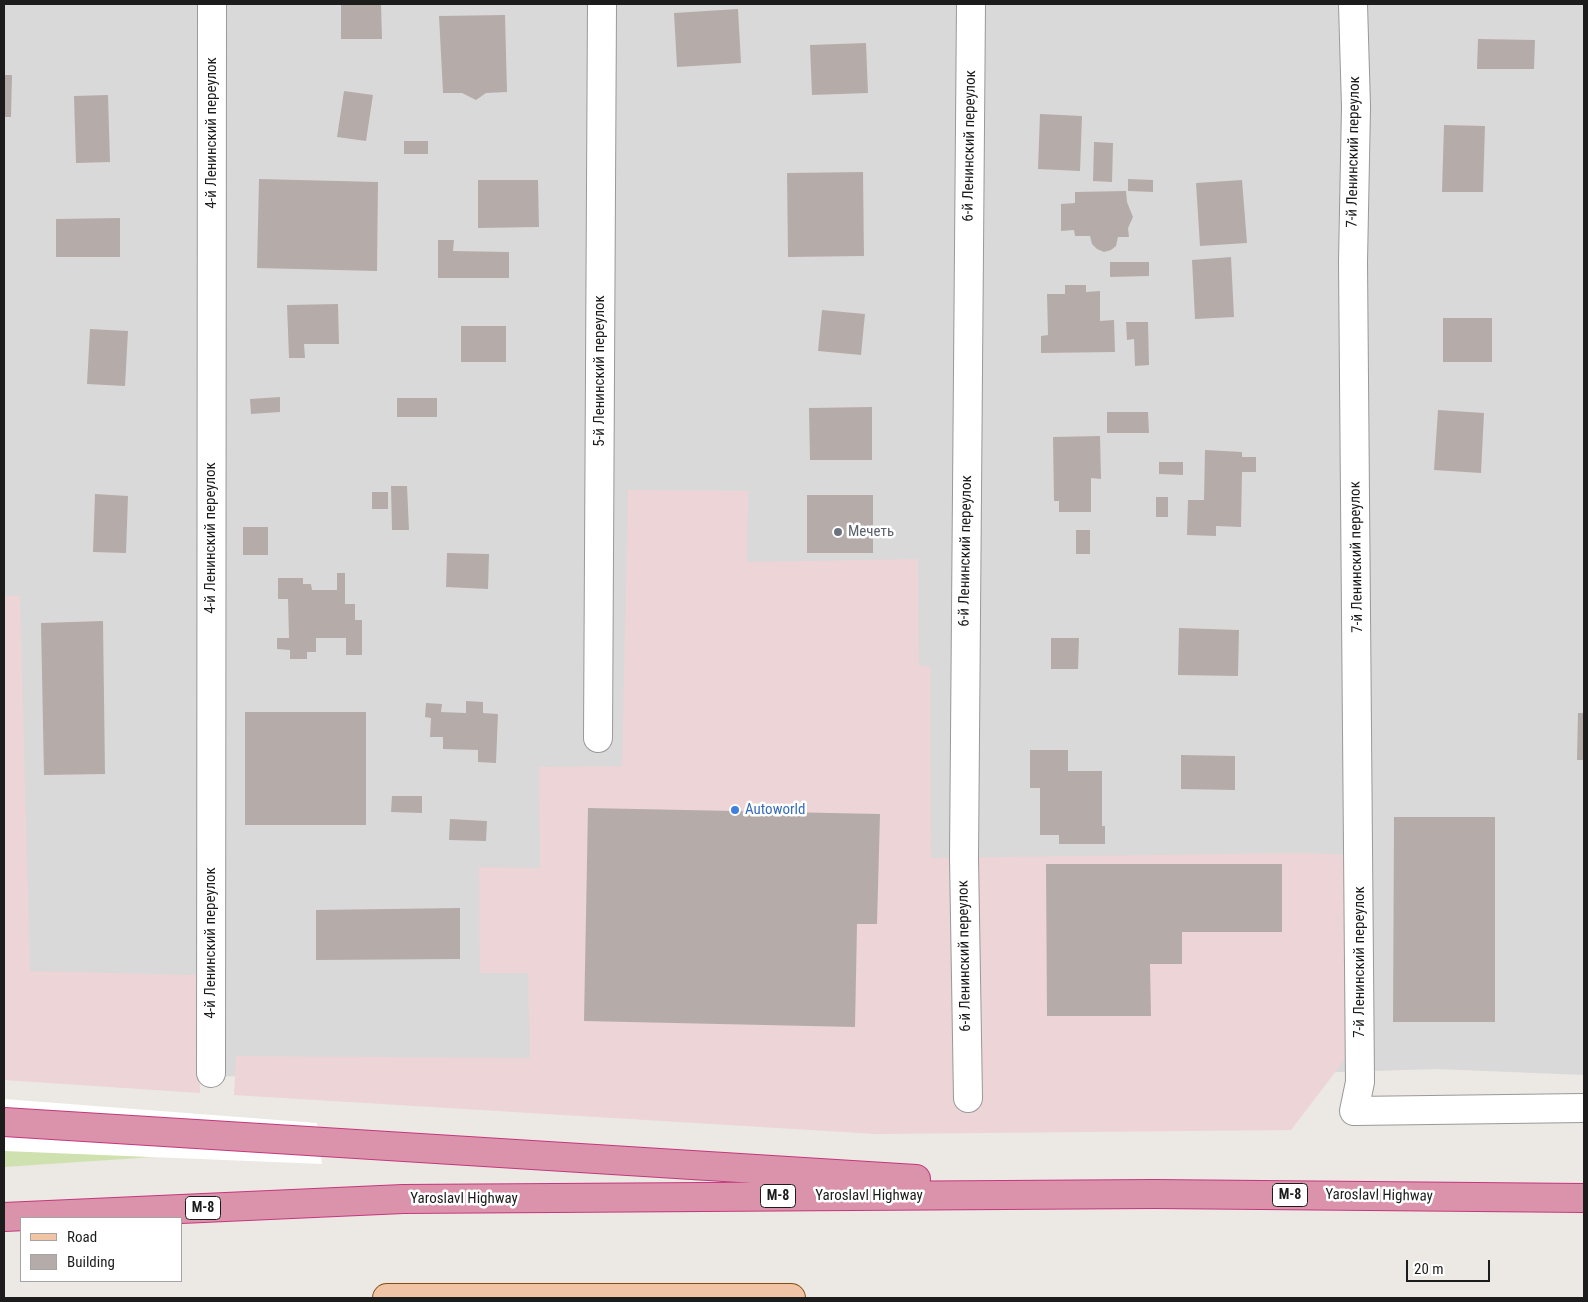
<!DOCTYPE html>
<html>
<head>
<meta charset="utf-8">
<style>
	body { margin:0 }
	#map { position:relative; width:1588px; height:1302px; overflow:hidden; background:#ece8e3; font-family:"Roboto Condensed",sans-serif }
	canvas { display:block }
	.frame { position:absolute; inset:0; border:5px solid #1c1c1c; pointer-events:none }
	.legend { position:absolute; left:20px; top:1217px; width:162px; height:65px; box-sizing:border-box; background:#fff; border:1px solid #a4a4a4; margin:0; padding:6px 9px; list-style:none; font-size:15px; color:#1c1c1c }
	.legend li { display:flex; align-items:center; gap:10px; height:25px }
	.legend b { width:25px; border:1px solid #a4a4a4 }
	.scale { position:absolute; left:1406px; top:1260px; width:84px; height:22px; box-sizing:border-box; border:2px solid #1c1c1c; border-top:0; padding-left:6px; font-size:15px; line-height:18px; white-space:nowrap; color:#1c1c1c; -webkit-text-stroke:4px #fff; paint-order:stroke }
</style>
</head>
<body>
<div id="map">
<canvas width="1588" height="1302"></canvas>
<div class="frame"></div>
<ul class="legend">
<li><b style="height:6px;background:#f0c4a4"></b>Road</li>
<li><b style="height:14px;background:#b5aca9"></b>Building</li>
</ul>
<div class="scale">20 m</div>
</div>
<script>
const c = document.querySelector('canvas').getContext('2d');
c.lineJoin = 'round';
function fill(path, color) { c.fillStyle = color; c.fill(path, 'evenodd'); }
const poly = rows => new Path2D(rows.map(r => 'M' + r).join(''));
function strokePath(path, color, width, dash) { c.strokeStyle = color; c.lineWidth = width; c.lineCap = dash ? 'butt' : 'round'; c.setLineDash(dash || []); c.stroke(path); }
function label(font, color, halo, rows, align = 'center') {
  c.font = font + ' "Roboto Condensed",sans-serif'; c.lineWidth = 5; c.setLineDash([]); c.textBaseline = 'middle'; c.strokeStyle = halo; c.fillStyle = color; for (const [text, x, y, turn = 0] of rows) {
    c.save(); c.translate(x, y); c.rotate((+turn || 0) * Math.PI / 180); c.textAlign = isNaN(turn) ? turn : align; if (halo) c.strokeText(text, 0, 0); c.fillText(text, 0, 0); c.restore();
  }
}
fill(poly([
	[4,4,1584,4,1584,1075,1437,1069,1056,1081,4,1075]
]), '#dad9d9');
fill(poly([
	[628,490,748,491,747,562,918,559,919,666,930,666,931,858,1297,853,1353,855,1346,1058,1291,1130,877,1134,234,1095,236,1056,530,1058,528,973,480,973,479,867,540,868,539,767,622,766],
	[4,596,20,596,30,971,197,975,200,1093,4,1080]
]), '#ecd4d7');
fill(poly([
	[4,1132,304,1147,4,1167]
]), '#cfe1ae');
fill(poly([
	[4,1099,317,1123,322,1164,4,1151]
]), '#fff');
fill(poly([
	[341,4,381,4,382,39,341,39],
	[738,9,741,63,677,67,674,13],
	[505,15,507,92,486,93,476,100,462,93,443,93,439,16],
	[1478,39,1535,40,1534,69,1477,69],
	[866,43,868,93,812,95,810,45],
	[4,75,12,75,11,117,4,117],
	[344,91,373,95,366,141,337,137],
	[108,95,110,162,76,163,74,96],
	[1040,114,1082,116,1080,171,1038,169],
	[1444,125,1485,126,1483,192,1442,192],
	[404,141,428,141,428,154,404,154],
	[1094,142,1113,143,1112,182,1093,181],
	[863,172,864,256,788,257,787,173],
	[259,179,378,182,377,271,257,268],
	[1128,179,1153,180,1153,192,1128,191],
	[478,180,538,180,539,227,478,228],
	[1242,180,1247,243,1200,246,1196,183],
	[1126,191,1127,202,1133,217,1128,228,1129,237,1118,237,1116,246,1111,250,1104,252,1097,249,1092,244,1090,236,1075,236,1074,230,1061,231,1061,204,1075,203,1075,192],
	[120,218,120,257,56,257,56,219],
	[438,240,454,240,453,251,509,252,509,278,438,278],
	[1231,257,1234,317,1195,319,1192,260],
	[1110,262,1149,262,1149,276,1110,277],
	[1065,285,1086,285,1086,292,1100,291,1100,321,1114,320,1115,352,1041,353,1041,336,1048,335,1047,294,1065,294],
	[338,304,339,344,304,344,305,358,289,358,287,305],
	[822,310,865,314,861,355,818,351],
	[1443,318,1492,318,1492,362,1443,362],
	[1126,322,1148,322,1149,365,1135,366,1134,339,1127,340],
	[461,326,506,326,506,362,461,362],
	[90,329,128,331,125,386,87,384],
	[280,397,280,412,251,414,250,399],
	[397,398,437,398,437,417,397,417],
	[872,407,872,460,810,460,809,408],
	[1438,410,1484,413,1481,473,1434,470],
	[1107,412,1148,412,1149,433,1107,433],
	[1100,436,1101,479,1091,478,1091,512,1059,512,1059,501,1054,501,1053,437],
	[1205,450,1242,452,1242,457,1256,457,1256,472,1242,472,1241,527,1216,526,1216,536,1187,535,1188,500,1204,500],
	[1159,462,1183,462,1183,475,1159,474],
	[391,486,407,486,409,530,392,530],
	[372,492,388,492,388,509,372,509],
	[95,494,128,496,126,553,93,552],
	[807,495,873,495,873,553,807,553],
	[1156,497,1168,497,1168,517,1156,517],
	[243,527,268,527,268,555,243,555],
	[1076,530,1090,530,1090,554,1076,554],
	[447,553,489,554,488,589,446,587],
	[337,573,345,573,345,604,355,604,355,620,362,620,362,655,346,655,346,638,316,638,316,652,307,652,307,659,290,659,290,650,277,649,277,638,289,638,288,599,278,599,278,578,303,578,303,584,311,584,312,590,337,590],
	[103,621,105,774,44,775,41,623],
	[1179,628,1239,630,1238,676,1178,675],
	[1051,638,1079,638,1078,669,1051,669],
	[466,701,483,702,483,713,498,714,496,763,478,762,478,750,443,749,443,737,430,737,431,718,425,717,426,703,442,704,441,712,466,713],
	[245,712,366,712,366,825,245,825],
	[1578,713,1584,713,1584,760,1577,760],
	[1030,750,1068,750,1068,771,1102,771,1102,826,1105,826,1105,844,1059,844,1059,835,1040,835,1040,788,1030,788],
	[1181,755,1235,756,1235,790,1181,789],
	[392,796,422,796,422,813,391,812],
	[588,808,880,814,877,924,857,924,855,1027,584,1021],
	[1394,817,1495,817,1495,1022,1393,1022],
	[450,819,487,821,486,841,449,840],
	[1046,864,1282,864,1282,932,1182,932,1182,964,1150,964,1151,1016,1047,1016],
	[460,908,460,959,316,960,316,910]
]), '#b5aca9');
const minor = poly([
	[1353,4,1356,107,1353,262,1360,1082,1354,1111,1584,1108],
	[598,738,602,4],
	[211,1073,212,4],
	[968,1098,964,857,971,4]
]);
const major = poly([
	[387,1298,791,1298]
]);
const highway = poly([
	[4,1122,916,1179],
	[4,1217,403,1199,1154,1194,1584,1198]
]);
strokePath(minor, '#999', 30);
strokePath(major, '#844d11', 30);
strokePath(highway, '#c3387c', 30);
strokePath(minor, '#fff', 28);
strokePath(major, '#f0c4a4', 28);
strokePath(highway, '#db93ab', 28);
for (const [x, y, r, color] of [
	[838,532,5,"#6b7280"],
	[735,810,5,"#3f7fe0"]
]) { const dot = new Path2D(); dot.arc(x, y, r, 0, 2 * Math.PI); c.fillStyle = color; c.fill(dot); strokePath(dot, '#fff', 2); }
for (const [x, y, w] of [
	[1290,1195,35],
	[778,1196,35],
	[203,1208,35]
]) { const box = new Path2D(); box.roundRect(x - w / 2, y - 11.5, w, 23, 4); c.fillStyle = '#fff'; c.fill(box); strokePath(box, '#1c1c1c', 1); }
label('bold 14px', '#1c1c1c', null, [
	["М-8",1290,1195],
	["М-8",778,1196],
	["М-8",203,1208]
]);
label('15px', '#1c1c1c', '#fff', [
	["4-й Ленинский переулок",212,133,-90],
	["6-й Ленинский переулок",970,146,-89],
	["7-й Ленинский переулок",1354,152,-89],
	["5-й Ленинский переулок",600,371,-90],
	["4-й Ленинский переулок",211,538,-90],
	["6-й Ленинский переулок",966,551,-89],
	["7-й Ленинский переулок",1357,557,-91],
	["4-й Ленинский переулок",211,943,-90],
	["6-й Ленинский переулок",965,956,-91],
	["7-й Ленинский переулок",1360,962,-90],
	["Yaroslavl Highway",869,1196],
	["Yaroslavl Highway",1379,1196,1],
	["Yaroslavl Highway",464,1199]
]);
label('15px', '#5b616d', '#fff', [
	["Мечеть",848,532]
], 'left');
label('15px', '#366cbe', '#fff', [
	["Autoworld",745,810]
], 'left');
</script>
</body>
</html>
